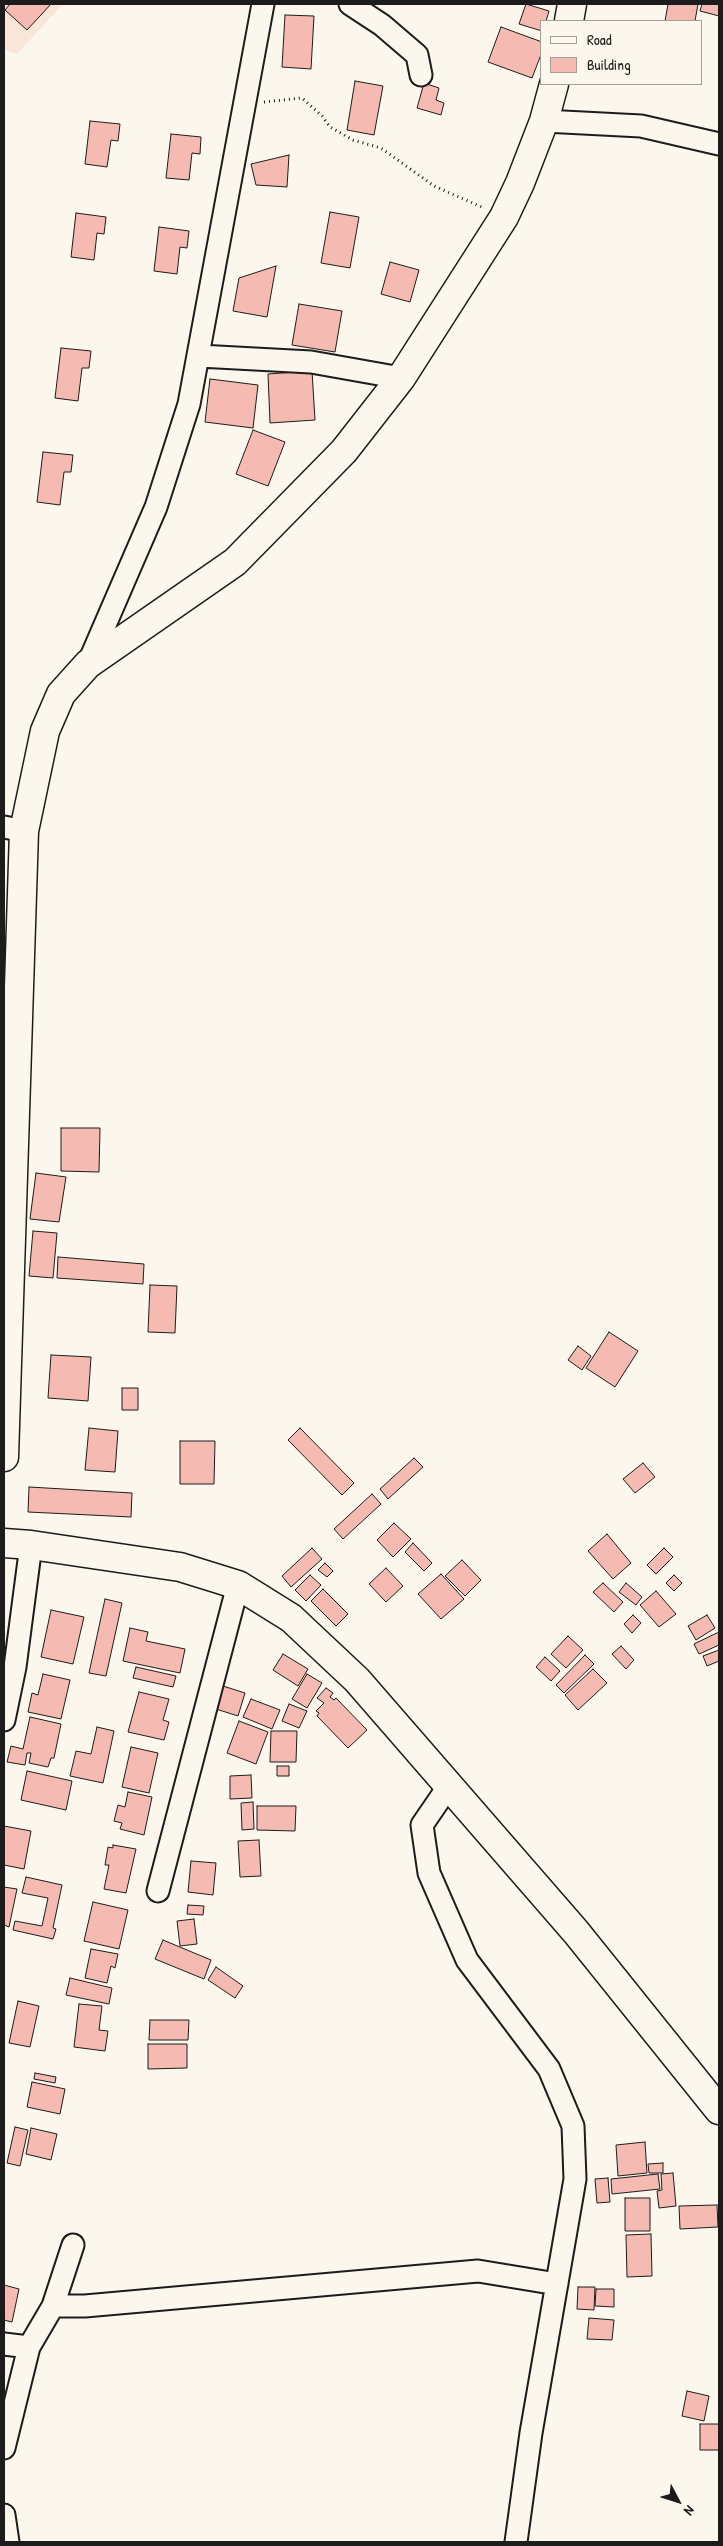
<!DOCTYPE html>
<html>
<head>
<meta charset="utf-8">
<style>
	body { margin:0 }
	#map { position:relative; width:723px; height:2546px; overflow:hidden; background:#fbf7ec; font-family:"Patrick Hand",sans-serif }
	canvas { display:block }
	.frame { position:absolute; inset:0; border:5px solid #1c1c1c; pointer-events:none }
	.legend { position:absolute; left:540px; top:20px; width:162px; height:65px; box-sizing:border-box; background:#fbf7ec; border:1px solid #a29f99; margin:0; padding:6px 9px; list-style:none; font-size:15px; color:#1c1c1c }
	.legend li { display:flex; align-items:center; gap:10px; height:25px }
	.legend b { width:25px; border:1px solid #a29f99 }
	.north { position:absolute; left:653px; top:2476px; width:50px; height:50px; -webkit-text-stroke:4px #fbf7ec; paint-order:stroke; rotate:130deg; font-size:14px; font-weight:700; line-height:20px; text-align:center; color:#1c1c1c }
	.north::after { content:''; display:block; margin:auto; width:18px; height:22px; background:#1c1c1c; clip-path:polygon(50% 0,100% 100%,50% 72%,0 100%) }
</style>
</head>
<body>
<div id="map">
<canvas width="723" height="2546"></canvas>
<div class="frame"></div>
<ul class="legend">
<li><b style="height:6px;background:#fbf7ec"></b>Road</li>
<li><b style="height:14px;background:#f5bab1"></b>Building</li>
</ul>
<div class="north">N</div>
</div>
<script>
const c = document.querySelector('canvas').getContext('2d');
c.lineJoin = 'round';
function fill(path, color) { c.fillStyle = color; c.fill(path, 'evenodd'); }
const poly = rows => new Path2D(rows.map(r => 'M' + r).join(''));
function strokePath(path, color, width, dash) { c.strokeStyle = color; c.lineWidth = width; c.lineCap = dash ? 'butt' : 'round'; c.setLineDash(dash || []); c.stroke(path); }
fill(poly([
	[4,4,63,4,17,54,4,50]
]), '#f9e5da');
const building = poly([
	[10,4,51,4,27,30,5,10,10,4],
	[526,4,549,11,546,21,542,21,542,31,519,24,526,4],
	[668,4,698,4,695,21,665,21,668,4],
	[702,4,719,4,719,16,700,11,702,4],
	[285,15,314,16,311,69,282,67,285,15],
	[501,27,542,42,542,52,532,78,488,62,501,27],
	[355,81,383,86,374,135,347,130,355,81],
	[424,83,439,88,436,100,444,103,441,115,417,108,424,83],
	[90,121,120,124,118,141,111,140,107,167,85,164,90,121],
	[171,134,201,137,200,154,192,153,189,180,166,178,171,134],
	[289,155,287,187,256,185,251,164,289,155],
	[330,212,359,217,350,268,321,263,330,212],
	[76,213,106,217,104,234,97,233,94,260,71,257,76,213],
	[159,227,189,231,187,248,180,247,177,274,154,271,159,227],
	[390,262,419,270,410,302,381,294,390,262],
	[276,266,267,317,233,311,239,278,276,266],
	[299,304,342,311,335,352,292,345,299,304],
	[61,348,91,351,89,368,82,368,78,401,55,398,61,348],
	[312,371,315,420,270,423,268,374,312,371],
	[210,379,258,385,253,428,205,422,210,379],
	[253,430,285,442,268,486,236,474,253,430],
	[43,452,73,455,71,472,64,472,60,505,37,502,43,452],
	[61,1128,100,1128,99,1172,61,1171,61,1128],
	[36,1173,66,1177,59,1222,30,1219,36,1173],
	[33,1231,57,1233,53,1278,29,1276,33,1231],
	[58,1257,144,1264,143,1284,57,1278,58,1257],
	[150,1285,177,1286,175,1333,148,1332,150,1285],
	[609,1332,638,1351,615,1387,586,1368,609,1332],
	[578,1346,591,1356,582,1370,568,1360,578,1346],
	[51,1355,91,1357,88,1401,48,1398,51,1355],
	[122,1388,138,1388,138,1410,122,1410,122,1388],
	[89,1428,118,1431,115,1472,85,1470,89,1428],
	[300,1428,354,1483,342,1495,288,1440,300,1428],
	[180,1441,215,1441,214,1484,180,1484,180,1441],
	[414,1458,423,1467,388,1499,380,1489,414,1458],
	[643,1463,655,1477,635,1493,623,1479,643,1463],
	[29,1487,132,1493,131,1517,28,1512,29,1487],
	[372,1494,381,1504,343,1539,334,1529,372,1494],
	[394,1523,411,1539,393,1557,377,1540,394,1523],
	[607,1534,631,1563,613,1579,588,1551,607,1534],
	[413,1543,432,1563,424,1571,405,1552,413,1543],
	[312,1548,322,1559,291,1587,282,1576,312,1548],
	[664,1548,673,1557,656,1574,647,1565,664,1548],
	[462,1560,481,1580,465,1596,445,1576,462,1560],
	[325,1563,333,1571,327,1577,318,1570,325,1563],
	[386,1568,403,1586,386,1602,369,1584,386,1568],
	[441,1574,464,1599,441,1619,418,1594,441,1574],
	[310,1575,321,1585,306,1601,295,1590,310,1575],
	[674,1575,682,1583,674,1591,666,1583,674,1575],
	[603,1583,623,1602,614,1612,593,1592,603,1583],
	[626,1583,642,1597,636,1605,619,1592,626,1583],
	[323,1589,348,1614,336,1626,311,1601,323,1589],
	[656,1591,676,1614,659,1627,640,1605,656,1591],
	[105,1599,122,1603,106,1676,89,1673,105,1599],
	[51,1610,84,1617,73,1664,41,1657,51,1610],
	[633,1615,641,1623,632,1633,624,1624,633,1615],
	[707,1615,715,1628,696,1640,688,1626,707,1615],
	[130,1628,148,1632,146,1641,185,1649,180,1673,123,1661,130,1628],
	[719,1632,719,1645,699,1654,694,1644,719,1632],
	[568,1636,583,1650,566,1668,551,1654,568,1636],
	[621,1646,634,1660,626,1669,612,1654,621,1646],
	[719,1650,719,1661,707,1666,703,1656,719,1650],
	[283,1654,308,1669,298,1686,273,1670,283,1654],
	[585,1655,594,1664,564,1693,556,1685,585,1655],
	[545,1657,560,1671,551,1681,536,1667,545,1657],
	[136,1667,176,1676,173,1687,133,1678,136,1667],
	[593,1669,607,1683,578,1710,565,1695,593,1669],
	[43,1674,70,1680,61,1719,28,1712,32,1693,38,1695,43,1674],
	[307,1674,322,1683,307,1708,292,1699,307,1674],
	[223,1686,245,1693,238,1716,216,1709,223,1686],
	[326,1688,333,1693,330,1697,334,1700,336,1698,367,1730,348,1748,317,1716,319,1713,316,1711,324,1703,317,1698,326,1688],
	[139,1692,169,1699,163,1720,169,1722,164,1740,128,1732,139,1692],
	[251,1699,280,1710,272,1729,243,1717,251,1699],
	[289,1704,307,1711,299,1728,282,1721,289,1704],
	[30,1717,61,1724,54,1758,51,1758,48,1767,29,1763,31,1753,27,1753,25,1765,7,1762,11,1746,23,1749,30,1717],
	[239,1721,268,1732,256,1764,227,1753,239,1721],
	[97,1727,114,1731,103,1783,70,1776,76,1751,91,1754,97,1727],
	[271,1731,297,1731,296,1762,270,1762,271,1731],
	[131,1747,158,1753,149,1793,122,1787,131,1747],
	[277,1766,289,1766,289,1776,277,1776,277,1766],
	[27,1771,72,1781,66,1810,21,1800,27,1771],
	[251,1775,252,1798,230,1799,230,1776,251,1775],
	[128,1792,152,1797,144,1835,120,1829,122,1823,114,1821,118,1805,125,1807,128,1792],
	[253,1802,254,1829,242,1830,241,1803,253,1802],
	[257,1806,296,1806,295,1831,257,1830,257,1806],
	[4,1826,31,1831,24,1869,4,1865,4,1826],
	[259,1840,261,1876,240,1877,238,1841,259,1840],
	[113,1845,136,1849,126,1893,104,1889,109,1865,105,1865,108,1847,113,1848,113,1845],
	[191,1861,216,1863,213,1895,188,1892,191,1861],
	[26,1877,62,1885,53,1928,56,1929,53,1939,13,1930,15,1921,42,1926,48,1898,22,1893,26,1877],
	[4,1887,17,1889,9,1927,4,1925,4,1887],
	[93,1902,128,1910,119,1949,84,1941,93,1902],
	[188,1905,204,1906,203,1915,187,1914,188,1905],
	[194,1919,197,1944,180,1946,177,1921,194,1919],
	[163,1940,211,1960,204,1979,155,1959,163,1940],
	[91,1949,118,1954,115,1968,111,1966,107,1983,85,1978,91,1949],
	[216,1967,243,1986,235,1998,208,1980,216,1967],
	[70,1978,112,1988,109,2004,66,1995,70,1978],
	[18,2001,39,2006,30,2047,9,2043,18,2001],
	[79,2004,102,2006,99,2030,108,2031,105,2051,74,2047,79,2004],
	[150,2020,189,2020,188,2040,149,2040,150,2020],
	[148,2044,187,2044,187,2068,148,2069,148,2044],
	[35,2073,56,2077,55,2083,34,2079,35,2073],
	[32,2082,65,2089,60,2114,27,2107,32,2082],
	[15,2127,28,2130,20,2166,7,2163,15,2127],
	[31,2128,57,2134,51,2160,26,2154,31,2128],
	[645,2142,647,2173,618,2176,616,2145,645,2142],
	[663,2163,663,2173,649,2173,648,2164,663,2163],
	[673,2173,676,2206,659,2208,657,2191,662,2190,661,2174,673,2173],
	[658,2174,660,2189,612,2194,611,2179,658,2174],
	[608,2178,610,2202,597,2203,595,2179,608,2178],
	[625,2198,650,2198,650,2231,625,2231,625,2198],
	[717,2205,718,2227,680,2229,679,2206,717,2205],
	[651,2234,652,2276,627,2277,626,2235,651,2234],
	[4,2285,19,2289,12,2322,4,2320,4,2285],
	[578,2287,595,2287,594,2310,577,2309,578,2287],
	[596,2289,614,2289,614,2307,595,2306,596,2289],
	[589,2318,614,2320,612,2340,587,2339,589,2318],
	[687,2391,709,2396,704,2421,682,2416,687,2391],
	[700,2424,719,2424,719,2450,700,2450,700,2424]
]);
fill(building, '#f5bab1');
strokePath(building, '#1c1c1c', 1);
const minor = poly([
	[350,4,382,25,417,55,421,75],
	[544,121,641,126,719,144],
	[199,356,311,362,401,378],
	[88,664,156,507,189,404,263,4],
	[4,827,24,831],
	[4,1720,15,1667,31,1545],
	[448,1787,422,1825,429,1873,467,1960,549,2069,573,2126,575,2179,531,2433,516,2542],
	[158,1891,238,1585],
	[53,2306,85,2306,478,2271,557,2284],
	[4,2344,29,2347],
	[4,2448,29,2347,53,2306,73,2245],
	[4,2515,8,2542]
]);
const major = poly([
	[569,21,572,4],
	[4,1457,24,831,45,731,61,694,88,664,235,562,344,451,401,378,504,217,520,183,544,121,554,84],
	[4,1543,31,1545,180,1567,238,1585,291,1618,357,1680,576,1932,719,2110]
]);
strokePath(minor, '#1c1c1c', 25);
strokePath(major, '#1c1c1c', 31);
strokePath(poly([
	[264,102,302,98,322,116,330,127,353,140,381,148,434,186,484,208]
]), '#1c1c1c', 3, [1, 4]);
strokePath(minor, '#fbf7ec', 21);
strokePath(major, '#fbf7ec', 28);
</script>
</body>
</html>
